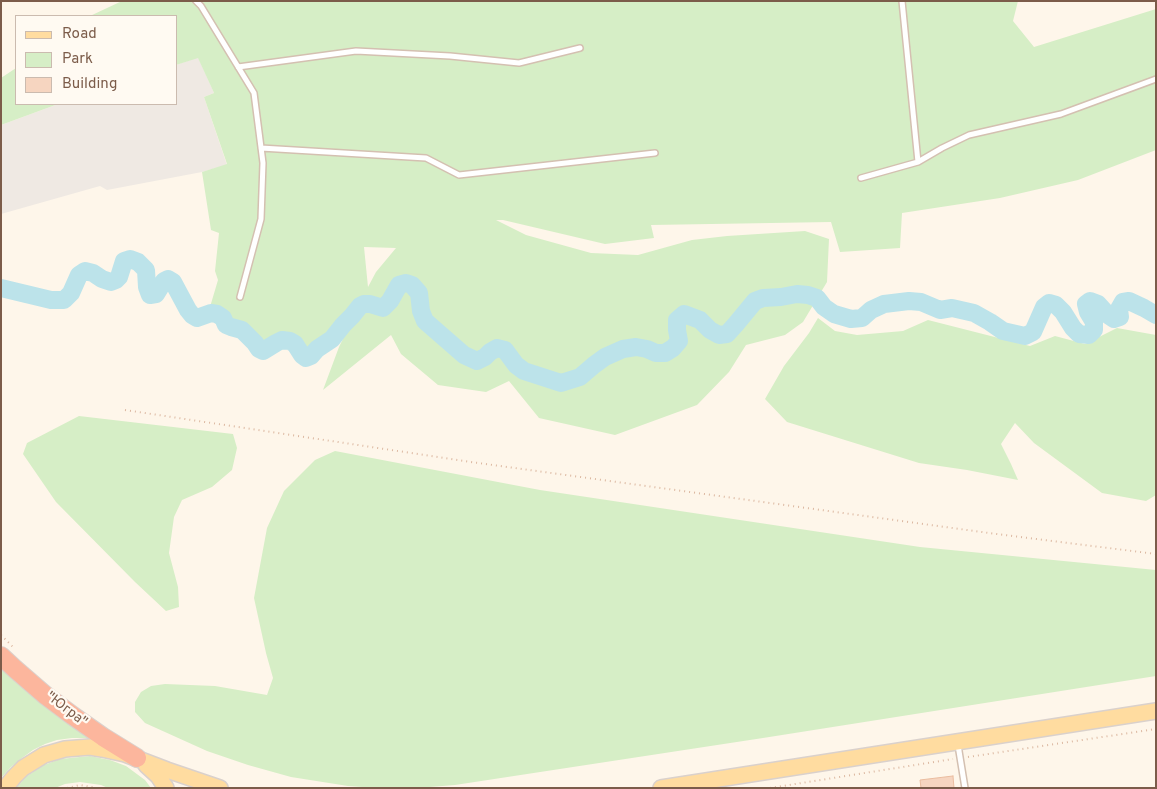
<!DOCTYPE html>
<html>
<head>
<meta charset="utf-8">
<style>
	body { margin:0 }
	#map { position:relative; width:1157px; height:789px; overflow:hidden; background:#fef6ea; font-family:Overpass,sans-serif }
	canvas { display:block }
	.frame { position:absolute; inset:0; border:2px solid #7c5c4a; pointer-events:none }
	.legend { position:absolute; left:15px; top:15px; width:162px; height:90px; box-sizing:border-box; background:#fffaf2; border:1px solid #cbbbaf; margin:0; padding:6px 9px; list-style:none; font-size:15px; color:#7c5c4a }
	.legend li { display:flex; align-items:center; gap:10px; height:25px }
	.legend b { width:25px; border:1px solid #cbbbaf }
</style>
</head>
<body>
<div id="map">
<canvas width="1157" height="789"></canvas>
<div class="frame"></div>
<ul class="legend">
<li><b style="height:6px;background:#ffdca0"></b>Road</li>
<li><b style="height:14px;background:#d6eec6"></b>Park</li>
<li><b style="height:14px;background:#f6d5c0"></b>Building</li>
</ul>
</div>
<script>
const c = document.querySelector('canvas').getContext('2d');
c.lineJoin = 'round';
function fill(path, color) { c.fillStyle = color; c.fill(path, 'evenodd'); }
const poly = rows => new Path2D(rows.map(r => 'M' + r).join(''));
function strokePath(path, color, width, dash) { c.strokeStyle = color; c.lineWidth = width; c.lineCap = dash ? 'butt' : 'round'; c.setLineDash(dash || []); c.stroke(path); }
function label(font, color, halo, rows, align = 'center') {
  c.font = font + ' Overpass,sans-serif'; c.lineWidth = 4.5; c.setLineDash([]); c.textBaseline = 'middle'; c.strokeStyle = halo; c.fillStyle = color; for (const [text, x, y, turn = 0] of rows) {
    c.save(); c.translate(x, y); c.rotate((+turn || 0) * Math.PI / 180); c.textAlign = isNaN(turn) ? turn : align; if (halo) c.strokeText(text, 0, 0); c.fillText(text, 0, 0); c.restore();
  }
}
fill(poly([
	[198,57,214,93,204,97,227,165,202,172,107,190,100,186,1,214,1,125,58,104,176,104,176,65]
]), '#efe9e3');
fill(poly([
	[122,1,1018,1,1013,21,1034,47,1156,9,1156,150,1078,180,1000,198,902,213,900,248,840,252,831,222,651,225,654,238,605,244,503,220,496,220,526,235,591,253,638,255,692,240,727,236,805,231,829,239,827,282,803,322,785,335,746,345,729,372,697,405,615,435,539,418,509,381,486,392,438,385,401,354,391,335,323,390,339,347,361,302,350,309,309,351,292,338,283,336,264,344,249,328,232,321,231,316,210,307,218,280,215,271,219,233,211,230,202,172,227,164,204,97,214,93,198,58,176,65,176,16,90,16],
	[364,247,396,248,376,272,368,287],
	[16,68,16,104,58,104,1,125,1,78],
	[818,318,835,331,857,335,903,331,928,320,1030,346,1055,336,1085,344,1117,328,1156,335,1156,495,1146,501,1102,493,1034,443,1015,423,1001,444,1011,464,1018,480,967,470,919,463,787,422,765,399,784,366,809,333],
	[79,416,233,434,237,448,232,470,212,487,182,500,174,517,169,553,178,587,179,607,166,611,135,582,56,502,23,454,27,443],
	[335,451,540,490,920,547,1156,570,1156,676,763,738,455,785,417,788,376,788,348,786,291,777,248,765,207,751,145,723,135,712,135,702,141,692,151,686,165,684,215,686,267,695,273,678,266,653,254,598,267,528,284,491,315,460],
	[1,666,96,740,86,738,72,738,57,740,45,744,33,750,22,758,11,767,1,778],
	[90,756,110,760,126,766,145,780,151,788,108,788,101,785,80,782,65,784,55,788,16,788,27,776,44,765,60,759]
]), '#d6eec6');
strokePath(poly([
	[1,288,51,300,64,300,71,293,79,275,85,271,93,273,102,279,111,282,116,280,119,277,124,261,130,259,138,262,146,270,147,287,150,295,156,294,164,281,168,279,173,282,188,310,192,315,197,318,211,313,217,314,223,318,226,325,231,327,242,330,255,343,259,349,263,351,276,343,282,340,290,341,295,344,302,355,306,358,311,356,317,349,332,339,343,325,352,316,360,306,364,304,370,304,383,308,390,301,399,285,406,283,412,285,419,293,421,311,425,321,464,355,477,361,485,357,490,352,497,348,505,350,516,365,524,371,561,383,580,377,594,365,605,357,623,349,636,347,647,349,656,353,665,353,673,348,679,341,677,330,677,320,684,314,700,320,710,330,719,335,727,334,736,324,755,301,763,298,781,297,797,294,808,295,817,298,824,307,834,314,851,319,862,318,871,310,884,304,909,301,921,302,940,310,952,308,974,313,990,322,1003,331,1025,336,1033,332,1044,307,1049,303,1056,305,1063,312,1073,328,1079,334,1089,335,1094,330,1094,322,1088,312,1086,304,1090,301,1098,304,1108,315,1114,319,1120,317,1119,309,1123,302,1129,301,1144,308,1156,315]
]), '#bce3ea', 18);
const building = poly([
	[953,776,954,788,921,788,920,780,953,776]
]);
fill(building, '#f6d5c0');
strokePath(building, '#eabc9f', 1);
const lane = poly([
	[196,1,201,6,254,93,263,163,261,219,240,297],
	[902,1,918,162],
	[238,67,356,51,450,56,519,63,580,48],
	[261,148,426,158,459,175,655,153],
	[861,178,918,162,942,148,969,135,1061,114,1156,79],
	[958,745,965,788]
]);
const primary = poly([
	[146,765,158,776,166,788],
	[5,788,14,777,23,768,44,755,65,749,90,747,102,749,125,754,167,770,220,788],
	[661,788,1156,711]
]);
const highway = poly([
	[1,656,15,669,45,695,73,716,103,737,137,758]
]);
strokePath(lane, '#d4c0b1', 8);
strokePath(primary, '#dad1cc', 18);
strokePath(highway, '#dad1cc', 20);
strokePath(poly([
	[125,410,471,462,989,533,1156,554],
	[1,635,13,647],
	[968,757,1156,729],
	[67,788,80,785,97,788],
	[770,788,953,759]
]), '#dcb8a1', 2, [1, 4]);
strokePath(lane, '#fff', 5);
strokePath(primary, '#ffdca0', 15);
strokePath(highway, '#fcb69d', 18);
label('14px', '#7c5c4a', '#fffaf2', [
	["\"Югра\"",66,710,37]
]);
</script>
</body>
</html>
